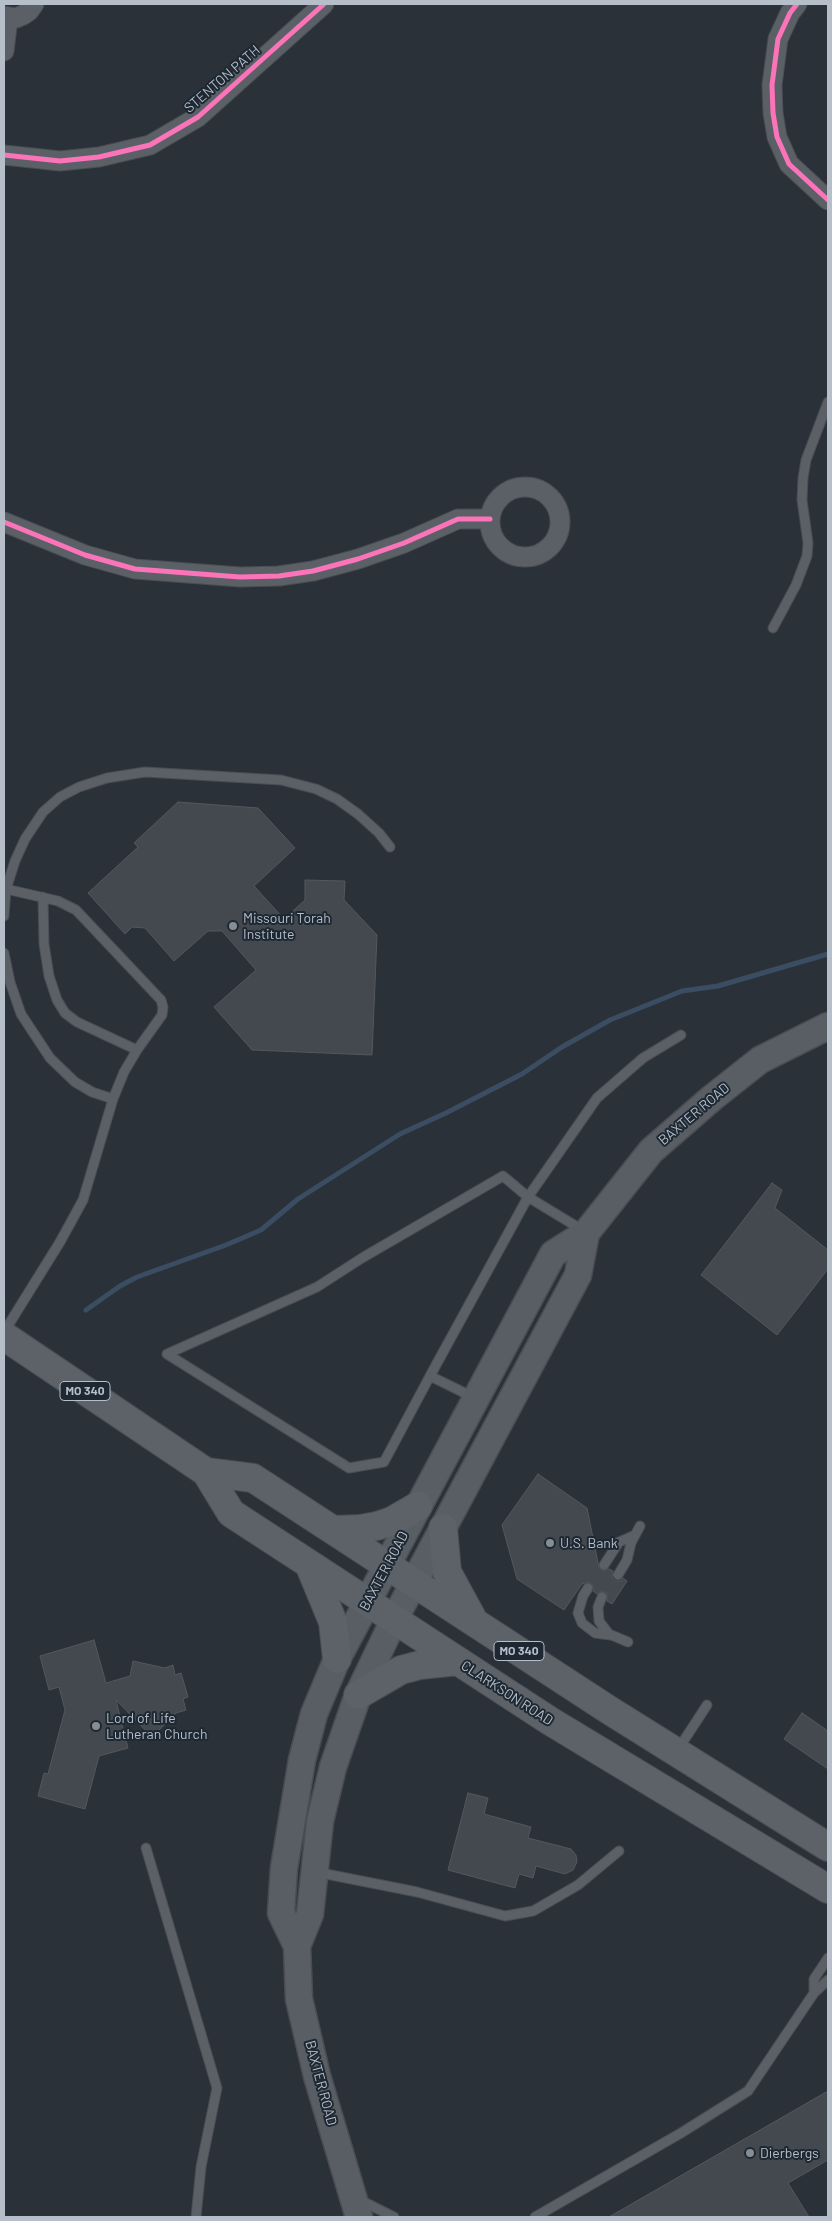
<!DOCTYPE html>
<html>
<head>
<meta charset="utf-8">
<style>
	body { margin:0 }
	#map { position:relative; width:832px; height:2221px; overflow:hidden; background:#2b3138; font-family:Barlow,sans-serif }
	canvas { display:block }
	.frame { position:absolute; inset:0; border:5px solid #b5bec9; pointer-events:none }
</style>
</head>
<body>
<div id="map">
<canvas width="832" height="2221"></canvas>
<div class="frame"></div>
</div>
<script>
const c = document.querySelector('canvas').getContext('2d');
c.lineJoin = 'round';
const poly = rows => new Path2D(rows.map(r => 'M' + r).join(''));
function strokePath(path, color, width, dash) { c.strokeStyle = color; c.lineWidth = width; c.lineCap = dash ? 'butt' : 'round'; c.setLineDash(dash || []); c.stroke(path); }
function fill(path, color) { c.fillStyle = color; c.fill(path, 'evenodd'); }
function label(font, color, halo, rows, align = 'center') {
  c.font = font + ' Barlow,sans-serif'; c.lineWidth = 4; c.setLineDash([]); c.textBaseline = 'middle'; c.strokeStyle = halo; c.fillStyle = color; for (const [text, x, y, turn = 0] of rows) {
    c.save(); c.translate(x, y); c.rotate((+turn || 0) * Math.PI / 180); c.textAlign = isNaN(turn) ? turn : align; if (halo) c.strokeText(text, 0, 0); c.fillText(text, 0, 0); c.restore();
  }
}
strokePath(poly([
	[86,1310,120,1286,137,1277,226,1245,261,1230,298,1199,400,1134,446,1113,522,1074,562,1047,610,1020,682,991,718,986,828,954]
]), '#3a4d62', 5);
const building = poly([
	[178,802,258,808,295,848,254,886,284,919,305,900,305,880,345,881,344,900,377,935,372,1055,252,1050,214,1007,256,970,222,931,208,931,174,961,145,928,132,927,125,934,88,893,138,847,134,843,178,802],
	[772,1183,782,1190,775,1208,828,1250,828,1269,777,1335,701,1275,772,1183],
	[538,1474,587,1508,599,1568,603,1571,609,1569,613,1571,612,1578,615,1581,621,1581,623,1578,627,1581,612,1604,607,1601,607,1593,602,1591,597,1594,593,1591,593,1585,588,1582,582,1584,564,1610,517,1579,502,1525,538,1474],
	[94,1640,106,1683,130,1676,133,1661,165,1668,173,1665,175,1675,181,1673,188,1697,183,1699,186,1710,176,1713,152,1737,116,1700,128,1748,99,1756,85,1809,38,1796,44,1773,48,1774,65,1710,59,1687,49,1690,40,1656,94,1640],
	[802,1713,828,1731,828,1769,784,1739,802,1713],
	[468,1793,488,1798,484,1814,531,1827,528,1838,571,1849,576,1855,577,1862,573,1870,565,1874,536,1866,533,1878,519,1874,515,1888,448,1870,468,1793],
	[828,2091,828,2160,788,2183,809,2217,609,2217,828,2091]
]);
fill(building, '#43494e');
strokePath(building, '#53585f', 1);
const lane = poly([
	[773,628,796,585,807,556,808,543,802,500,803,478,806,460,828,402],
	[43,897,44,944,49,976,57,1000,65,1013,77,1022,137,1050],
	[4,916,6,889,15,861,25,839,43,812,60,797,79,787,107,778,145,772,281,780,316,789,337,799,358,814,379,833,390,847],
	[4,953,10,982,21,1014,50,1058,75,1082,92,1092,113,1099],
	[4,1332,60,1242,83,1200,113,1099,124,1072,137,1050,162,1015,163,1007,161,1000,76,910,58,901,6,889],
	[430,1376,528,1197,584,1231],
	[473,1397,430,1376,384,1462,349,1468,167,1354,317,1287,362,1258,503,1176,528,1197,597,1098,643,1058,681,1035],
	[604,1565,619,1542,635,1535],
	[618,1575,627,1560,631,1543,640,1526],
	[588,1588,583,1596,578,1613,582,1623,595,1633,610,1635],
	[602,1597,598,1607,599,1621,609,1634,628,1642],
	[677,1751,707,1705],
	[146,1848,217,2088,201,2167,196,2217],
	[316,1872,417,1892,505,1916,533,1911,540,1907,578,1885,619,1851],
	[814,1993,814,1979,828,1958],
	[358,2199,394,2217],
	[535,2217,681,2133,748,2091,814,1993,828,1980]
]);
const street = poly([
	[797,4,790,13,778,39,772,85,773,113,777,137,789,164,828,200],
	[4,16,16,18,23,15,29,11,34,4],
	[4,51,8,18],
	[4,155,60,161,99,157,150,145,198,117,324,4],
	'490 522a35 35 0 1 1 70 0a35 35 0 1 1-70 0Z',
	[4,522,85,555,135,569,240,577,279,576,313,571,358,559,404,543,458,519,490,519]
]);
const secondary = poly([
	[297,1946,310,1914,320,1821,333,1767,358,1695,394,1620,578,1275,586,1233],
	[359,2217,317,2076,299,1999,297,1946,281,1913,284,1868,302,1760,314,1714,337,1659,553,1254,586,1233,651,1151,712,1098,760,1060,828,1026]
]);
const primary = poly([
	[4,1336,206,1472,231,1513,550,1721,828,1889],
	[206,1472,253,1478,609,1710,828,1847],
	[443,1528,447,1572,472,1618],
	[334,1530,360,1529,377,1526,392,1521,418,1506],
	[309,1564,333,1622,337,1659],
	[358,1695,401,1670,420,1665,458,1661]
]);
strokePath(lane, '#494d53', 11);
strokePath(street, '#494d53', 21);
strokePath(secondary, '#494d53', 29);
strokePath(primary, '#494e55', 30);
strokePath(lane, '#5b6066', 9);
strokePath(street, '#5b6066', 19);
strokePath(secondary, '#595e65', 26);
strokePath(primary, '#5d6268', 28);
strokePath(poly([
	[797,4,790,13,778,39,772,85,773,113,777,137,789,164,828,200],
	[4,155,60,161,99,157,150,145,198,117,324,4],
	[4,522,85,555,135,569,240,577,279,576,313,571,358,559,404,543,458,519,490,519]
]), '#fb73b8', 5);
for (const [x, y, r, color] of [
	[233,926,5,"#858d96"],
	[550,1543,5,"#858d96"],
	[96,1726,5,"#858d96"],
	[750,2153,5,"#858d96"]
]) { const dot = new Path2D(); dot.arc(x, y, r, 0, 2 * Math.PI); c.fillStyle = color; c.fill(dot); strokePath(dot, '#1e2833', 2); }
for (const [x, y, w] of [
	[85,1391,50],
	[519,1651,50]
]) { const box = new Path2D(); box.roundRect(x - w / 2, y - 9.5, w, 19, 4); c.fillStyle = '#1e2833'; c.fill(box); strokePath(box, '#b5bec9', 1); }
label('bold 12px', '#b5bec9', null, [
	["MO 340",85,1391],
	["MO 340",519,1651]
]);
label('14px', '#b5bec9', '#1e2833', [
	["STENTON PATH",222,79,-41],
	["BAXTER ROAD",694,1114,-40],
	["BAXTER ROAD",384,1571,-62],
	["CLARKSON ROAD",507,1693,33],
	["BAXTER ROAD",321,2083,75]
]);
label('14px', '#b5bec9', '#1e2833', [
	["Missouri Torah",243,918],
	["Institute",243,934],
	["U.S. Bank",560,1543],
	["Lord of Life",106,1718],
	["Lutheran Church",106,1734],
	["Dierbergs",760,2153]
], 'left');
</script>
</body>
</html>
